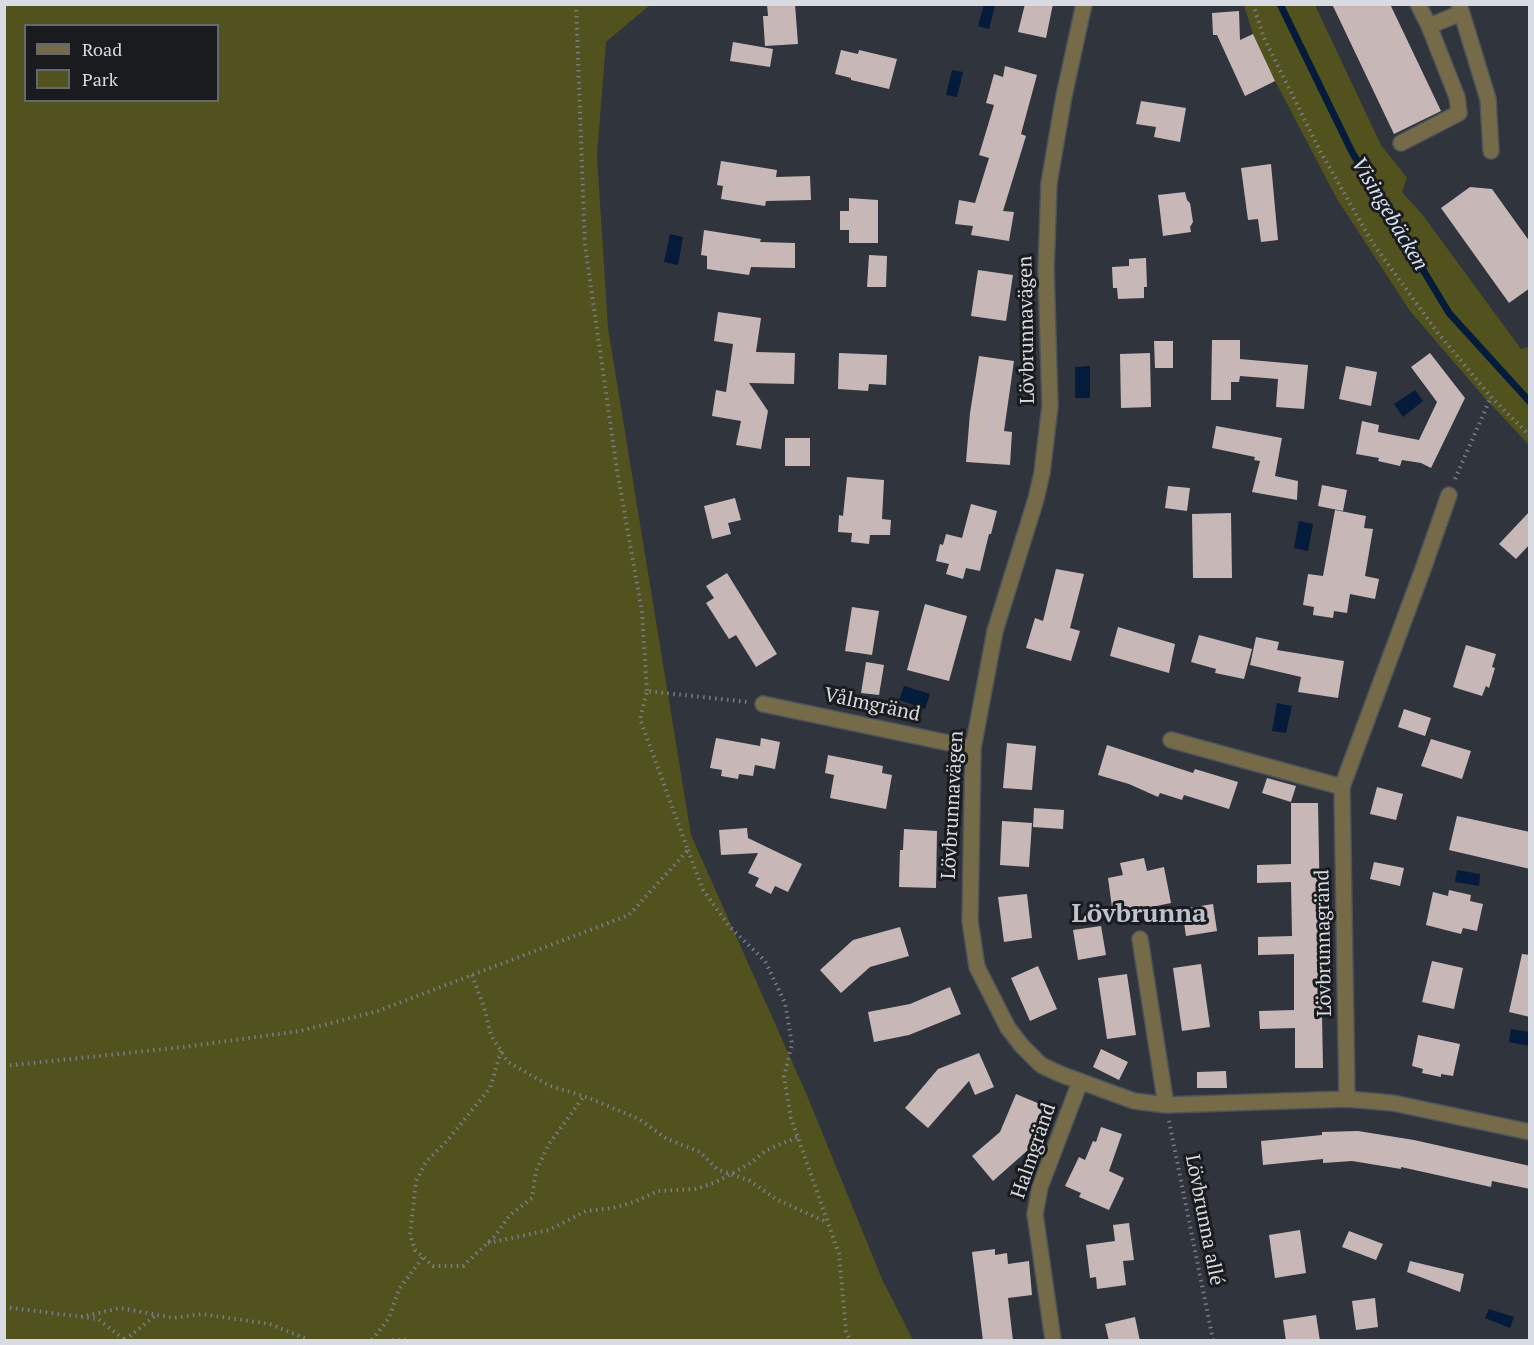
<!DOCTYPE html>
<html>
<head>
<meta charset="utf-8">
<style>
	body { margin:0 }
	#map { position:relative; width:1534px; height:1345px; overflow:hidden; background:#2f343d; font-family:"PT Serif",serif }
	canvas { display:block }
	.frame { position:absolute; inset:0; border:6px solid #d8dbe1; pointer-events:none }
	.legend { position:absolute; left:24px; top:24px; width:195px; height:78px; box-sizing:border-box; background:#191b1f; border:2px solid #65686d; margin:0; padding:8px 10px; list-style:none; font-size:18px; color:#d8dbe1 }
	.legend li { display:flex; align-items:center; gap:12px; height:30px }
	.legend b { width:30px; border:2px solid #65686d }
</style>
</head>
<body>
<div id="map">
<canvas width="1534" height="1345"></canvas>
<div class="frame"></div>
<ul class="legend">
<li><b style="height:8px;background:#756b48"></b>Road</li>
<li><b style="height:16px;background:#51521e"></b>Park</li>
</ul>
</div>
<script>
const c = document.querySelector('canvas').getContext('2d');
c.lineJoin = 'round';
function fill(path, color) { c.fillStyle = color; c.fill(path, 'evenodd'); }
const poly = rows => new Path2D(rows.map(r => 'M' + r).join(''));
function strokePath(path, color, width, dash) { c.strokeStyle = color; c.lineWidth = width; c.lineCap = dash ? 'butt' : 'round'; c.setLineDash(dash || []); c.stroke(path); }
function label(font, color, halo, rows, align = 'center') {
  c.font = font + ' "PT Serif",serif'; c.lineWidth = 6; c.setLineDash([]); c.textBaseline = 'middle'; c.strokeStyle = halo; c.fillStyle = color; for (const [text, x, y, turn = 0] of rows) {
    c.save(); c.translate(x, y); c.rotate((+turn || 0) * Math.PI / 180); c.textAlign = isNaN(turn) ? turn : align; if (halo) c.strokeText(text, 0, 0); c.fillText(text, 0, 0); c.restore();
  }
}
fill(poly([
	[5,4,650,5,606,42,597,155,608,328,691,835,806,1093,882,1279,913,1340,5,1340],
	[26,26,218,26,218,100,26,100],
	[1244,5,1315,5,1381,145,1407,178,1402,192,1422,214,1521,349,1529,347,1529,445,1483,396,1410,311,1337,199,1275,81,1253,34]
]), '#51521e');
fill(poly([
	[984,4,995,5,989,29,978,26],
	[952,70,963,72,957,97,946,95],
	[670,234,683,237,678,265,664,262],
	[1090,366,1090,398,1075,398,1075,367],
	[1415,390,1423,401,1403,417,1394,404],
	[1299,521,1313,524,1308,551,1294,548],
	[904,686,930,694,925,709,899,700],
	[1277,703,1292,706,1286,733,1272,731],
	[1457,870,1480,874,1479,886,1455,882],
	[1511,1029,1529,1032,1529,1046,1509,1042],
	[1489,1309,1514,1317,1510,1328,1485,1318]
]), '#041b3b');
strokePath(poly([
	[1280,4,1352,152,1449,313,1530,402]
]), '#041b3b', 7);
fill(poly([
	[767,4,795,4,798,44,765,46,763,16,768,16],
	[1025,4,1053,4,1046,38,1018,32],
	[1332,4,1390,4,1441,111,1394,134],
	[1239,11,1240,40,1253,34,1275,81,1245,96,1217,35,1213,35,1212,13],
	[733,42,773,49,770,67,730,61],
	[841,50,858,54,859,50,897,59,889,89,851,80,851,78,835,74],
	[1005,66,1037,75,1021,134,1026,136,1003,211,1014,212,1009,241,971,235,973,226,955,224,959,200,975,203,989,158,979,155,994,105,986,103,994,74,1003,77],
	[1141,101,1186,108,1180,142,1154,137,1156,127,1136,124],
	[721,161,777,170,776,177,810,176,811,200,766,201,765,206,721,199,723,186,717,185],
	[1271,164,1278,240,1261,242,1258,219,1248,220,1241,168],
	[1470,187,1492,189,1530,242,1530,288,1509,303,1441,208],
	[1185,192,1187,200,1190,203,1193,222,1190,227,1191,232,1163,236,1158,195],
	[849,198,878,200,878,243,849,243,849,230,840,230,840,211,849,211],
	[704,230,761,239,760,242,795,243,795,268,751,267,749,275,707,269,707,256,701,255],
	[869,255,887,256,886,287,867,287],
	[1146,258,1147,287,1144,287,1144,298,1118,299,1117,288,1113,288,1112,267,1129,266,1129,259],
	[978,270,1013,275,1006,321,971,316],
	[718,312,761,318,756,352,795,353,794,384,749,383,768,411,761,449,736,445,741,421,712,416,716,390,726,392,733,344,714,341],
	[1212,340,1240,340,1240,359,1308,365,1304,409,1276,407,1278,379,1240,376,1239,382,1231,382,1231,400,1211,400],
	[1154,341,1173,341,1173,368,1155,368],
	[839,353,887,355,886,385,869,384,868,391,838,389],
	[1150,353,1151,407,1121,408,1120,354],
	[1430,353,1465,398,1431,468,1421,463,1402,460,1400,466,1378,461,1379,458,1356,454,1362,421,1379,425,1378,432,1419,440,1437,402,1411,367],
	[979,356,1014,361,1004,431,1012,432,1010,465,966,462,970,413],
	[1346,366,1377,372,1371,406,1339,399],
	[1216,426,1282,438,1275,476,1298,481,1297,500,1252,492,1260,461,1254,460,1255,457,1212,448],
	[785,438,810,438,810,466,785,466],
	[847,477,884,480,882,519,891,520,890,535,870,535,869,544,851,542,852,533,838,532,839,515,843,516],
	[1322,485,1347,490,1343,511,1318,506],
	[1168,486,1190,488,1187,511,1165,508],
	[735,498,741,520,728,523,731,534,712,539,704,506],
	[971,504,997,511,991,534,989,534,980,571,966,568,963,579,946,574,949,564,936,561,940,544,943,545,946,534,962,538],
	[1335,510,1366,516,1364,528,1373,529,1365,576,1379,579,1375,599,1350,594,1347,613,1334,611,1333,618,1313,615,1314,607,1303,605,1308,574,1323,576],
	[1530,511,1530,544,1516,559,1499,544],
	[1231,513,1232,578,1193,578,1192,514],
	[1056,569,1084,574,1070,628,1080,631,1071,661,1026,648,1035,618,1043,621],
	[727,573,777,654,756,667,736,635,729,639,706,603,714,598,706,586],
	[925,604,967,616,949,681,907,670],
	[852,607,879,611,872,655,845,651],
	[1118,627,1175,644,1169,673,1110,656],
	[1199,635,1252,649,1244,679,1215,673,1216,669,1191,662],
	[1256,637,1279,642,1277,650,1344,661,1338,698,1298,692,1301,677,1250,665],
	[1466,645,1496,654,1492,667,1495,668,1489,688,1486,686,1482,696,1453,687],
	[866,662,884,665,879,695,861,693],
	[1404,709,1431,718,1425,736,1398,727],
	[716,738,760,746,761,738,780,742,775,769,755,765,753,776,739,774,738,779,721,776,722,770,710,768],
	[1431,739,1471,751,1462,779,1421,766],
	[1007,743,1036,746,1032,790,1003,788],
	[1107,745,1193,773,1195,769,1238,782,1229,809,1184,795,1182,800,1160,793,1158,797,1129,784,1098,775],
	[828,755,883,766,882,773,892,775,886,809,830,798,834,775,825,773],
	[1267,778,1296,786,1291,802,1262,793],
	[1377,787,1403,794,1396,820,1370,814],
	[1291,803,1318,803,1323,1068,1295,1068,1295,1028,1260,1029,1259,1011,1294,1010,1294,954,1258,955,1258,937,1292,936,1291,882,1257,883,1257,865,1291,864],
	[1034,808,1064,810,1063,829,1033,827],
	[1457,816,1530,832,1530,869,1449,850],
	[1002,821,1032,823,1029,867,1000,865],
	[747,828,748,838,802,864,788,892,775,886,771,894,755,886,759,878,748,873,758,853,721,855,719,830],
	[904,829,937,831,936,888,899,887,900,850,903,850],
	[1144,858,1147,871,1164,867,1171,903,1113,915,1108,878,1123,875,1120,863],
	[1374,862,1404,868,1400,886,1370,879],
	[1449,890,1471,895,1470,901,1483,904,1477,931,1463,928,1461,934,1426,925,1433,892,1448,896],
	[1027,894,1032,938,1004,942,998,897],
	[1213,904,1217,931,1186,936,1182,909],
	[1101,926,1106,955,1078,960,1073,930],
	[900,927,909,956,870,967,841,993,820,970,853,940],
	[1522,954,1530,955,1530,1017,1509,1012],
	[1432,961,1463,968,1454,1009,1422,1002],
	[1201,964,1210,1027,1182,1031,1173,968],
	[1038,966,1057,1009,1030,1021,1011,978],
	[1127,974,1136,1035,1107,1039,1098,978],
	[950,987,961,1014,909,1035,874,1042,868,1012,910,1004],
	[1418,1035,1460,1044,1453,1076,1441,1074,1441,1077,1422,1073,1423,1069,1412,1066],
	[1101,1049,1128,1062,1119,1080,1093,1067],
	[979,1053,994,1087,975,1095,969,1081,928,1128,905,1108,938,1069],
	[1226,1071,1227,1088,1197,1088,1197,1072],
	[1016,1094,1047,1107,1028,1150,993,1181,972,1156,1000,1132],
	[1101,1127,1122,1134,1109,1171,1124,1178,1109,1210,1079,1197,1081,1193,1065,1186,1079,1157,1085,1160,1093,1141,1096,1142],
	[1358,1131,1414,1140,1530,1166,1530,1189,1492,1181,1491,1187,1401,1167,1401,1169,1352,1161,1323,1163,1323,1159,1263,1165,1261,1141,1322,1135,1322,1132],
	[1129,1223,1134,1260,1123,1261,1126,1285,1097,1289,1096,1277,1090,1278,1086,1245,1115,1241,1113,1225],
	[1300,1230,1306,1273,1275,1278,1269,1235],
	[1349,1231,1383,1244,1376,1260,1342,1247],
	[995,1249,995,1255,1007,1253,1008,1264,1029,1261,1032,1295,1008,1298,1013,1341,983,1341,972,1252],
	[1410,1261,1464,1274,1460,1292,1407,1272],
	[1375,1298,1378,1327,1356,1330,1352,1301],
	[1316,1315,1320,1341,1286,1341,1283,1320],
	[1135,1317,1140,1341,1109,1341,1105,1324]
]), '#c7b8b7');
const minor = poly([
	[1084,4,1064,96,1049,183,1046,270,1050,406,1042,473,1036,499,995,631,973,748,970,921,977,967,1008,1028,1022,1046,1041,1065,1060,1074,1134,1101,1166,1105,1347,1099,1393,1103,1530,1132],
	[1459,4,1488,99,1491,151],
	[1429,26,1461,13],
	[1401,143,1459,113,1457,97,1429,26,1418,4],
	[763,704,973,748],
	[1171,740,1342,787],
	[1140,939,1166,1105],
	[1347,1099,1342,787,1423,569,1449,495],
	[1053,1340,1035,1214,1040,1187,1080,1082]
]);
strokePath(minor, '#4d525b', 18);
strokePath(poly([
	[576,4,585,245,617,470,642,612,647,691],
	[1253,4,1264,38,1320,151,1372,242,1438,333,1491,397,1530,436],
	[1455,479,1491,397],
	[688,850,703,890,730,927,765,961,785,1003,792,1044,784,1077,791,1118,839,1254,846,1331,850,1340],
	[472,975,484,1007,491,1035,508,1062,550,1086,584,1096,639,1119,667,1139,700,1152,717,1169,750,1181,776,1199,826,1222],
	[501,1051,490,1088,447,1141,426,1162,416,1181,410,1235,415,1250,433,1266,463,1266,495,1236,510,1215,532,1198,536,1171,549,1144,584,1096],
	[4,1066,184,1047,300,1031,378,1011,629,915,688,850,640,719,647,691,748,702],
	[1169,1121,1213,1340],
	[488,1243,549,1230,586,1211,613,1208,634,1202,658,1191,696,1189,716,1182,749,1164,767,1150,798,1137],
	[4,1307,98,1319,125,1340],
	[81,1317,120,1308,174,1318,202,1314,270,1324,309,1340],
	[125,1340,156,1315],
	[372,1340,389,1318,399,1289,423,1257],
	[392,1340,408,1340]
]), '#797d85', 4, [1.5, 4.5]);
strokePath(minor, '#756b48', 15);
label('20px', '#d8dbe1', '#191b1f', [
	["Lövbrunnavägen",1027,330,-91],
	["Vålmgränd",872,705,12],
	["Lövbrunnavägen",953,805,-87],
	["Lövbrunnagränd",1324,943,-91],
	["Halmgränd",1034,1151,-71],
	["Lövbrunna allé",1204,1220,79]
]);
label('italic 21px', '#d5e2f5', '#191b1f', [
	["Visingebäcken",1389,214,59]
]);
label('bold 26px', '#bdc3ce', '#191b1f', [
	["Lövbrunna",1139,915]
]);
</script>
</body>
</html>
